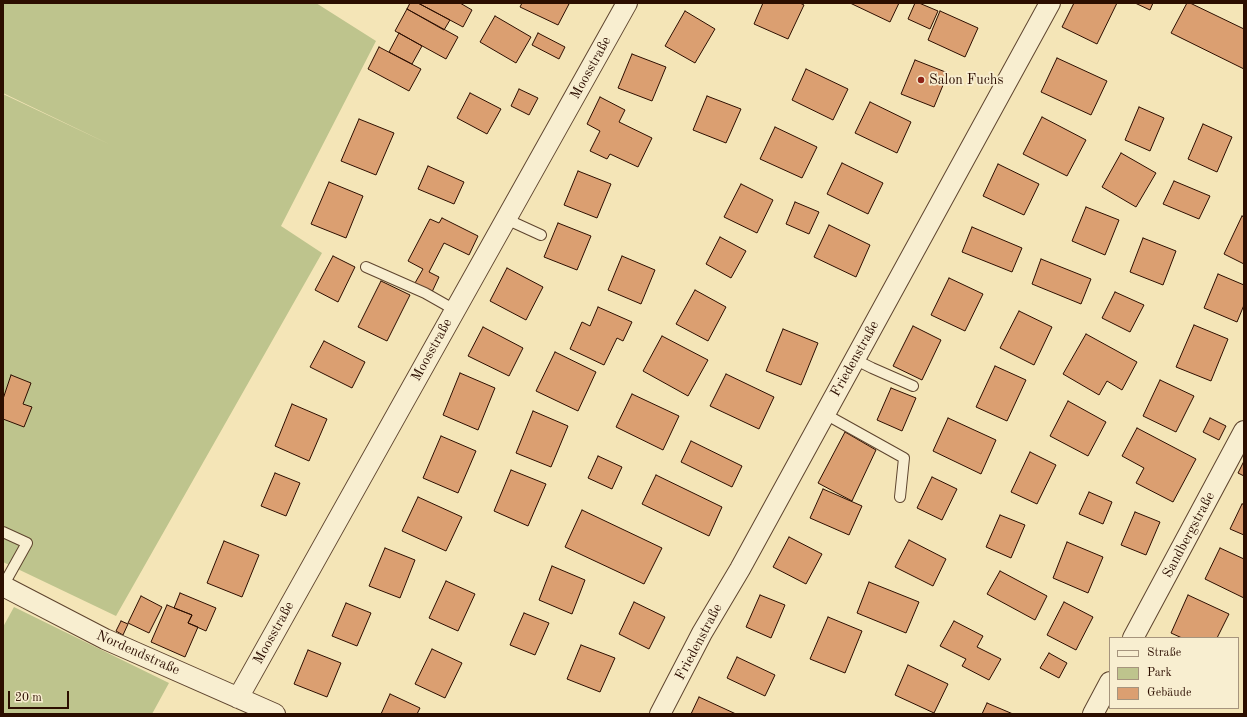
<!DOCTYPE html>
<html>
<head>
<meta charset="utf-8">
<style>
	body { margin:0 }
	#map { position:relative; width:1247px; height:717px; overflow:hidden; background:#f4e5b7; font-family:"Old Standard TT",serif }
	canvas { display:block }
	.frame { position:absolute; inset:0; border:4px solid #2c0e00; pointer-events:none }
	.legend { position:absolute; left:1109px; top:637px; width:130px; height:72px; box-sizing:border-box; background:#f8eed0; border:1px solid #a6947d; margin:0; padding:5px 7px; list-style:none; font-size:12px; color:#2c0e00 }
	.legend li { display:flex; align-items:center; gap:8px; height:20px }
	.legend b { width:20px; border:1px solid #a6947d }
	.scale { position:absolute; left:8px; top:691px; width:61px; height:18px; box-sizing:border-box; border:2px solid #2c0e00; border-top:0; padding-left:5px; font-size:12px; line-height:14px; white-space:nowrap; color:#2c0e00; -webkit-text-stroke:3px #f8eed0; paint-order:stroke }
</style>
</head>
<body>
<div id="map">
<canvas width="1247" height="717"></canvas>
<div class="frame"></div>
<ul class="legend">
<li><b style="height:5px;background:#f8eed0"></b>Straße</li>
<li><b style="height:11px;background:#bec48d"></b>Park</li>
<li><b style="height:11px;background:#db9f71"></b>Gebäude</li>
</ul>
<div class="scale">20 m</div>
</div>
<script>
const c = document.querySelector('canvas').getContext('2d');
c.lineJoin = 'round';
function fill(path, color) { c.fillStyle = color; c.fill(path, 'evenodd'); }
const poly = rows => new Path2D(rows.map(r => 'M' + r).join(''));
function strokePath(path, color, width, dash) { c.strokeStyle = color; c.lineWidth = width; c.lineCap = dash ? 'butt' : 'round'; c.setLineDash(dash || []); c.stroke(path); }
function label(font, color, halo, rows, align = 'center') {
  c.font = font + ' "Old Standard TT",serif'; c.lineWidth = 3.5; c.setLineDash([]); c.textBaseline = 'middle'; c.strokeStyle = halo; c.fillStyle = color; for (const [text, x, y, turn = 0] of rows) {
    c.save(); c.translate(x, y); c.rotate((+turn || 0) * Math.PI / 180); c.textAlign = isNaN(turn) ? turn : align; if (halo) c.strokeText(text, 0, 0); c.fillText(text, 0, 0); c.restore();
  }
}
fill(poly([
	[3,3,316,3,376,41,281,226,322,253,116,616,3,562,3,94,111,145,3,93],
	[14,607,169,683,152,714,3,714,3,627]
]), '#bec48d');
const building = poly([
	[410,3,418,3,450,20,444,30,407,9,410,3],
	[418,3,460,3,472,10,463,27,418,3],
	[522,3,567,3,569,4,558,25,520,7,522,3],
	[763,3,800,3,804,5,788,39,754,24,763,3],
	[850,3,899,3,890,22,850,3],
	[915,3,919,3,938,11,930,29,908,19,915,3],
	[1074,3,1117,3,1097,44,1062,27,1074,3],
	[1135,3,1153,3,1150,10,1135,3],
	[1187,3,1190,3,1244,29,1244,69,1171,33,1187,3],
	[407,9,458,37,446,59,395,31,407,9],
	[685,11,715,29,695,63,665,46,685,11],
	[940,11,978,28,965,57,928,40,940,11],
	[495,16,531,37,516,63,480,42,495,16],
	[399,33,422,46,412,64,389,52,399,33],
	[538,33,565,47,559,59,532,45,538,33],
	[379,47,421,69,409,91,368,69,379,47],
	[632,54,666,67,652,101,618,88,632,54],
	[1057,58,1107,81,1091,115,1041,92,1057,58],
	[915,60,948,73,934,107,901,94,915,60],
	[806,69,848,89,833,120,792,100,806,69],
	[519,89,538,98,529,115,511,106,519,89],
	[470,93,501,109,487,134,457,118,470,93],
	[707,96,741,109,726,143,693,130,707,96],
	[600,97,625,110,619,122,652,138,638,167,610,154,607,159,590,151,600,131,587,124,600,97],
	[870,102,911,122,897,153,855,133,870,102],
	[1139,107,1164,118,1150,151,1125,140,1139,107],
	[1042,117,1086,140,1067,176,1023,154,1042,117],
	[359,119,394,133,376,175,341,161,359,119],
	[1203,124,1232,137,1217,172,1188,159,1203,124],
	[775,127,817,147,802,178,760,159,775,127],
	[1121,153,1156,173,1136,207,1102,187,1121,153],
	[842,163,883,183,868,214,827,194,842,163],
	[998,164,1039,184,1024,215,983,196,998,164],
	[428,166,464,182,454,204,418,189,428,166],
	[578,171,611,184,597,218,564,205,578,171],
	[1174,181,1210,196,1199,219,1163,204,1174,181],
	[329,182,363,196,346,238,311,224,329,182],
	[741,184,773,200,757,233,724,217,741,184],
	[795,202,819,212,809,234,786,224,795,202],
	[1086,207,1119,220,1105,255,1072,241,1086,207],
	[1242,216,1244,217,1244,264,1224,254,1242,216],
	[442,218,478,236,469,255,444,243,429,272,439,277,432,292,415,283,423,269,408,261,430,219,439,223,442,218],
	[558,223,591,236,577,270,544,257,558,223],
	[829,225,870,245,856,277,814,257,829,225],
	[972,227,1022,248,1012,272,962,252,972,227],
	[720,237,746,251,731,278,706,264,720,237],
	[1143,238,1176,251,1163,285,1130,272,1143,238],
	[333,256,355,267,338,302,315,290,333,256],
	[622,256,655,270,641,304,608,290,622,256],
	[1041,259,1091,279,1081,304,1032,284,1041,259],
	[507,268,543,287,526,320,490,301,507,268],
	[1218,274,1244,285,1244,305,1237,322,1204,308,1218,274],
	[949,278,983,294,965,331,931,315,949,278],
	[381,281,410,295,387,341,358,327,381,281],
	[695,290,726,307,708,341,676,324,695,290],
	[1115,292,1144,305,1130,332,1102,318,1115,292],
	[598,307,632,322,623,341,617,338,604,365,570,349,582,322,590,326,598,307],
	[1019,311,1052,327,1034,365,1000,348,1019,311],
	[1194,325,1228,339,1211,381,1176,367,1194,325],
	[913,326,941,340,922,380,893,366,913,326],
	[483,327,523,348,509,376,468,356,483,327],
	[783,329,818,343,801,385,766,371,783,329],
	[1086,334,1137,362,1122,390,1107,381,1099,395,1063,374,1086,334],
	[662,336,708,360,688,396,643,371,662,336],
	[324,341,365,362,352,388,310,367,324,341],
	[555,352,596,372,578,411,536,391,555,352],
	[995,366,1026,380,1007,421,976,407,995,366],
	[460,373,495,388,478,430,443,415,460,373],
	[726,374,774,397,759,429,710,406,726,374],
	[11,375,31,383,23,404,32,407,24,427,3,419,3,399,11,375],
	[1160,380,1194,396,1176,432,1143,416,1160,380],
	[891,388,916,398,902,431,877,420,891,388],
	[632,394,679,416,663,450,616,427,632,394],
	[1068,401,1106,422,1088,456,1050,436,1068,401],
	[292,404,327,419,309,461,275,446,292,404],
	[533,411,568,426,551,467,516,453,533,411],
	[948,418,996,440,981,474,933,451,948,418],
	[1210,418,1226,426,1219,440,1203,432,1210,418],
	[1137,428,1196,459,1173,502,1136,483,1144,468,1122,456,1137,428],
	[845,432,876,450,852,501,818,483,845,432],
	[441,436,476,451,458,493,423,478,441,436],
	[691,441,742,466,732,487,681,462,691,441],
	[1030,452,1056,465,1037,504,1011,492,1030,452],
	[598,456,622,467,612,489,588,478,598,456],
	[1244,461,1244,476,1238,473,1244,461],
	[511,470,546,484,528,526,494,511,511,470],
	[275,473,300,483,286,516,261,506,275,473],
	[656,475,722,507,709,536,642,504,656,475],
	[932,477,957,489,942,520,917,508,932,477],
	[823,489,862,506,849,535,810,518,823,489],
	[1089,492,1112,502,1103,524,1079,514,1089,492],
	[418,497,462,517,446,551,402,531,418,497],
	[1242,504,1244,504,1244,535,1230,529,1242,504],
	[582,510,662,548,644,584,565,547,582,510],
	[1135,512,1160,522,1146,555,1121,545,1135,512],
	[1000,515,1025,525,1011,558,986,547,1000,515],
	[789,537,822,554,806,584,773,567,789,537],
	[909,540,946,559,933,586,895,567,909,540],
	[224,541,259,555,242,597,207,583,224,541],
	[1067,542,1103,557,1088,593,1053,578,1067,542],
	[385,548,415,560,400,598,369,586,385,548],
	[1220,548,1244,559,1244,598,1205,579,1220,548],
	[552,566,585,580,572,614,539,600,552,566],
	[1000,571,1047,596,1035,620,987,594,1000,571],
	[446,581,475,594,458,631,429,618,446,581],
	[869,582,919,602,906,633,857,613,869,582],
	[180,593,216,608,206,631,188,623,192,615,174,608,180,593],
	[760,595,785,605,771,638,746,627,760,595],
	[1188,595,1229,614,1217,638,1182,638,1171,633,1188,595],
	[141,596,162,607,149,633,128,623,141,596],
	[634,602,665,617,649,649,619,634,634,602],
	[1064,602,1093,617,1076,650,1047,635,1064,602],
	[346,603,371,613,357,646,332,636,346,603],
	[167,605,192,615,188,623,198,627,185,657,151,642,167,605],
	[524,613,549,623,535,655,510,645,524,613],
	[828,617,862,631,845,673,810,659,828,617],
	[121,621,128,624,123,635,116,631,121,621],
	[954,621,983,636,977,647,1001,659,989,680,962,666,966,659,940,646,954,621],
	[581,645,615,658,600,692,567,679,581,645],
	[432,649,462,663,445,698,415,684,432,649],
	[308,650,341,663,327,697,294,684,308,650],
	[1049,653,1067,663,1059,678,1040,668,1049,653],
	[737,657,775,675,765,696,727,678,737,657],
	[908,665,948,684,934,713,895,695,908,665],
	[390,694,420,708,417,714,381,714,390,694],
	[699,697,736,714,691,714,699,697],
	[987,703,1013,714,982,714,987,703]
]);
fill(building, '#db9f71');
strokePath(building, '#2c0e00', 1);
const service = poly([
	[506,219,541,235],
	[366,267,425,293,455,310],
	[854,359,872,368,913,386],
	[825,414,904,458,900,497],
	[3,532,27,543,3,586]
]);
const minor = poly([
	[3,586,105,639,275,714],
	[1133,638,1244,431],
	[238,698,627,3],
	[660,714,702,633,740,569,1050,3],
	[1093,714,1110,682]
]);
strokePath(service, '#5e442e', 12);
strokePath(minor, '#5e442e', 22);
strokePath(service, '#f8eed0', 10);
strokePath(minor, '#f8eed0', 20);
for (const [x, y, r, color] of [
	[921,80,4,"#8f2418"]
]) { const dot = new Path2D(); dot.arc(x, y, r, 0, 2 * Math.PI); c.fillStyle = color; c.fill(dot); strokePath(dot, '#f8eed0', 1.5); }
label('14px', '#2c0e00', '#f8eed0', [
	["Moosstraße",591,68,-61],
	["Moosstraße",432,350,-61],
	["Friedenstraße",855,359,-61],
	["Sandbergstraße",1189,535,-62],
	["Moosstraße",274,633,-61],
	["Friedenstraße",699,642,-62],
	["Nordendstraße",138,653,24]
]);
label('14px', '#2c0e00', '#f8eed0', [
	["Salon Fuchs",929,80]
], 'left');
</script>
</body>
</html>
